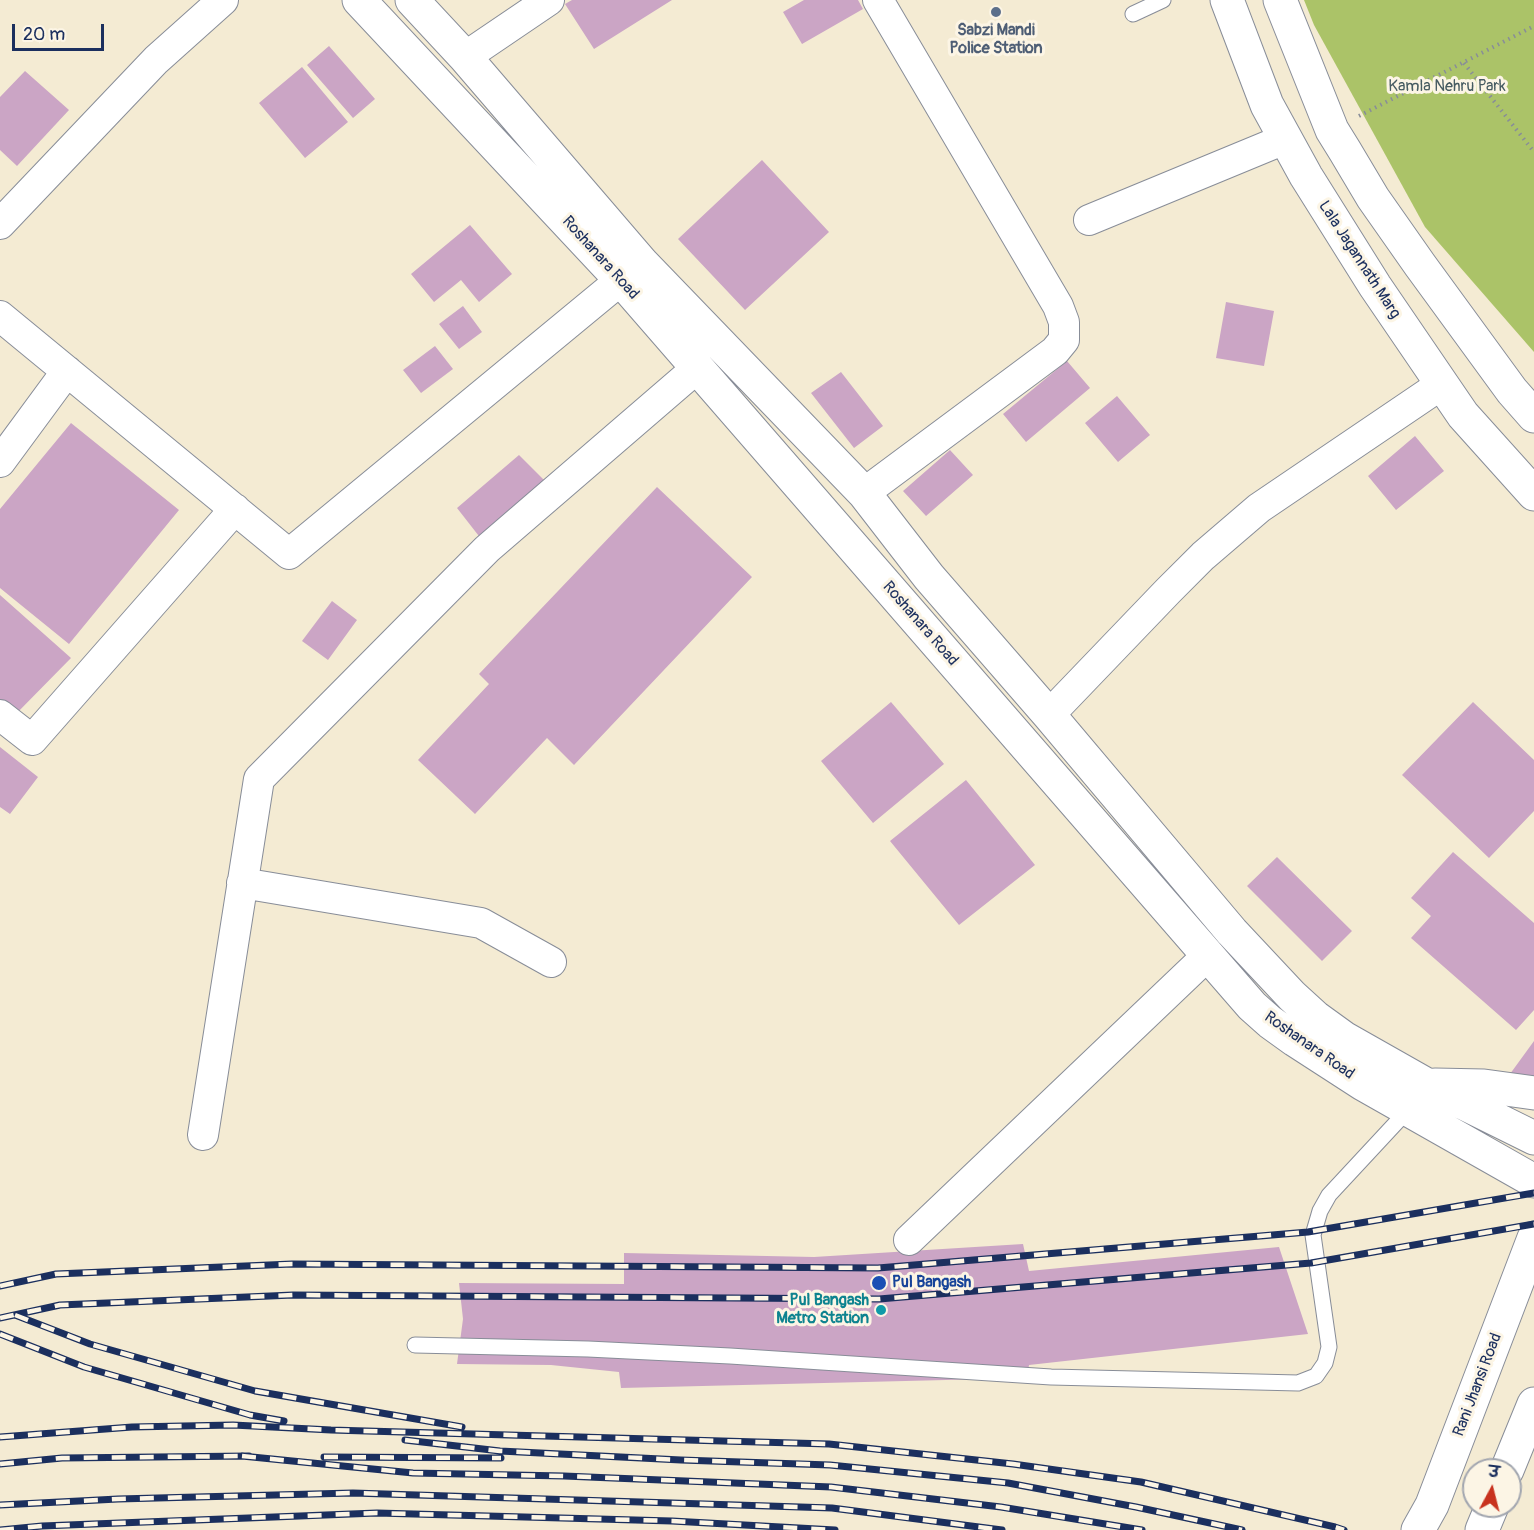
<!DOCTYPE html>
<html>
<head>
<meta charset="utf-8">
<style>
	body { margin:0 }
	#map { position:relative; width:1534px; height:1530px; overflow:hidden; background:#f4ebd3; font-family:Pangolin,"Playpen Sans Deva",sans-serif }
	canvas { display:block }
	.north { position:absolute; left:1462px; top:1458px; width:60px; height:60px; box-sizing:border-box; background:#fcf5e5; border:2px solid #a2a6af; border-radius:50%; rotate:7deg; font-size:16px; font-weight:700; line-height:24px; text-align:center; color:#1b2f5e }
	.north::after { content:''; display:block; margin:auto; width:21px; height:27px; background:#c8321e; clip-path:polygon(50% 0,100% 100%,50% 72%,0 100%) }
	.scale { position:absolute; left:12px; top:24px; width:92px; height:27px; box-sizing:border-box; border:3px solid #1b2f5e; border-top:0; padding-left:8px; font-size:18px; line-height:21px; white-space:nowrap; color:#1b2f5e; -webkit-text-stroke:4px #fcf5e5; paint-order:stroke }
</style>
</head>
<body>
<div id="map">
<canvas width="1534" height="1530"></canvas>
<div class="north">उ</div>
<div class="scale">20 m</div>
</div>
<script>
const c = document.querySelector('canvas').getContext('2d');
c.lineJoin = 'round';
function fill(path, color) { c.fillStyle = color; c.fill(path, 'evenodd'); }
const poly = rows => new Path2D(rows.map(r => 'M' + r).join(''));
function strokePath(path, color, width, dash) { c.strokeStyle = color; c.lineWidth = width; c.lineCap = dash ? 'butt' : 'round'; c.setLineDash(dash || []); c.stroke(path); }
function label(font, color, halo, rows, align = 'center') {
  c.font = font + ' Pangolin,sans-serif'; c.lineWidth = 6; c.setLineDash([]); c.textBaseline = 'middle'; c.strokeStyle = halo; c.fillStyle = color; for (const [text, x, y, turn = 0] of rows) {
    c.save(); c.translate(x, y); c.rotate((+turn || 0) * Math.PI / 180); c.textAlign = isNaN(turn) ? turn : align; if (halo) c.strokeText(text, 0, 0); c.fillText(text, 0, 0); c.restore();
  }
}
fill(poly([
	[1304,0,1534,0,1534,352,1425,227,1314,25]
]), '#abc368');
fill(poly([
	[572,0,672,0,594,49,565,4],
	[804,0,858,0,863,9,802,44,783,12],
	[329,46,375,99,353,118,307,65],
	[302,67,348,122,305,158,259,103],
	[25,71,69,110,17,166,0,150,0,97],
	[762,160,829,232,745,310,678,239],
	[470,225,512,274,479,302,461,280,434,302,411,274],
	[1226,302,1274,311,1264,366,1216,358],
	[463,306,482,332,459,349,439,324],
	[435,346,453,369,421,393,403,370],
	[1067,361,1090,388,1026,442,1003,414],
	[841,372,883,426,854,448,811,393],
	[1117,396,1150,435,1118,462,1085,423],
	[71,423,179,510,69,644,0,588,0,509],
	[1415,436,1444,471,1396,510,1368,476],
	[950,450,973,475,926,516,903,491],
	[519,455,549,485,482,540,457,508],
	[657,487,752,577,574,765,547,738,475,814,418,760,489,684,479,674],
	[0,595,71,658,13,717,0,706],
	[332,601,357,620,328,660,302,641],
	[891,702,944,764,873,823,821,761],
	[1473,702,1534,760,1534,811,1489,858,1402,775],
	[0,747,38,777,10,814,0,807],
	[966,780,1035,865,959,925,890,841],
	[1453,852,1534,923,1534,1010,1516,1030,1411,938,1431,916,1411,898],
	[1277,857,1352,931,1322,961,1247,886],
	[1534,1041,1534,1082,1510,1074],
	[1023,1244,1029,1271,1279,1247,1308,1334,1029,1365,1027,1378,621,1388,619,1372,551,1365,457,1364,463,1319,459,1283,624,1284,624,1253,814,1257]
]), '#cba5c5');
const lane = poly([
	[1133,14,1163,0],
	[415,1345,588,1349,730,1356,1051,1377,1298,1383,1316,1376,1325,1363,1329,1347,1313,1235,1320,1211,1329,1195,1408,1110]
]);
const street = poly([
	[465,57,549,0],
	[1089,220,1285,139],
	[0,224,156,60,223,0],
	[0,316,289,554,639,265],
	[0,462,67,371],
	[864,493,1055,351,1064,340,1064,322,1058,306,878,0],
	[0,715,32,740,235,509],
	[1049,715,1168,591,1203,556,1259,508,1442,384],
	[242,883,481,923,551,962],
	[203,1135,259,779,487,549,697,368],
	[909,1240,1208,955]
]);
const secondary = poly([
	[359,0,621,280,1252,1006,1270,1022,1295,1040,1363,1084,1534,1181],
	[412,0,465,57,642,263,864,493,929,577,1049,715,1232,932,1292,996,1315,1017,1344,1038,1427,1085,1534,1138],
	[1227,0,1267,105,1306,176,1375,286,1463,415,1534,494],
	[1280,0,1332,130,1345,151,1373,198,1420,265,1512,391,1534,416],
	[1435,1085,1484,1086,1534,1093],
	[1507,1470,1534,1404],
	[1418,1530,1432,1505,1534,1238],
	[1482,1530,1492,1506]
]);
strokePath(lane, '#888d98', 17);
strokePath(street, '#888d98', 32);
strokePath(secondary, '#888d98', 35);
strokePath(poly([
	[1464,63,1534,152],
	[1359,116,1534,26]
]), '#888d98', 4, [1.5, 4.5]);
strokePath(lane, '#fff', 15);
strokePath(street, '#fff', 30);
strokePath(secondary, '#fff', 33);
const rail = poly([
	[0,1286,56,1274,292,1264,878,1268,1308,1232,1534,1193],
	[15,1315,90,1344,255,1391,462,1427],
	[0,1318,60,1305,293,1295,879,1299,1311,1263,1534,1224],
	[0,1334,84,1367,250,1415,284,1421],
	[0,1437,132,1427,233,1425,331,1430,829,1444,1013,1464,1141,1482,1335,1527,1344,1530],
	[405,1440,500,1451,681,1460,830,1465,1008,1483,1136,1507,1242,1530],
	[242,1456,413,1473,564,1476,831,1487,1001,1507,1142,1530],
	[324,1457,501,1458],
	[0,1464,62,1458,249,1456],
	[0,1505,118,1499,353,1493,832,1508,1002,1530],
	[0,1530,42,1526,377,1513,672,1521,835,1530]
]);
strokePath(rail, '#1b2f5e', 7);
strokePath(rail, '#fcf5e5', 4.5, [14]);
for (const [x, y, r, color] of [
	[996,12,6,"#5c6f8a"],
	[879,1283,8,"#1a4fb4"],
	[881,1310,6,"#0f9aa8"]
]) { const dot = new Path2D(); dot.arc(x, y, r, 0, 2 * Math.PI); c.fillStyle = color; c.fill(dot); strokePath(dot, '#fcf5e5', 2); }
label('bold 16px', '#4e5e75', '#fcf5e5', [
	["Sabzi Mandi",996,31],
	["Police Station",996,49]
]);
label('16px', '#465b61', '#fcf5e5', [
	["Kamla Nehru Park",1447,87]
]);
label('16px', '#1b2f5e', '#fcf5e5', [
	["Roshanara Road",600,258,48],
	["Lala Jagannath Marg",1359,260,57],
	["Roshanara Road",920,624,49],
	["Roshanara Road",1309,1046,35],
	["Rani Jhansi Road",1478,1385,-69]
]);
label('bold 16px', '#164399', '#fcf5e5', [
	["Pul Bangash",892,1283]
], 'left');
label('bold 16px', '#0d838f', '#fcf5e5', [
	["Pul Bangash",869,1301],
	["Metro Station",869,1319]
], 'right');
</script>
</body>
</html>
